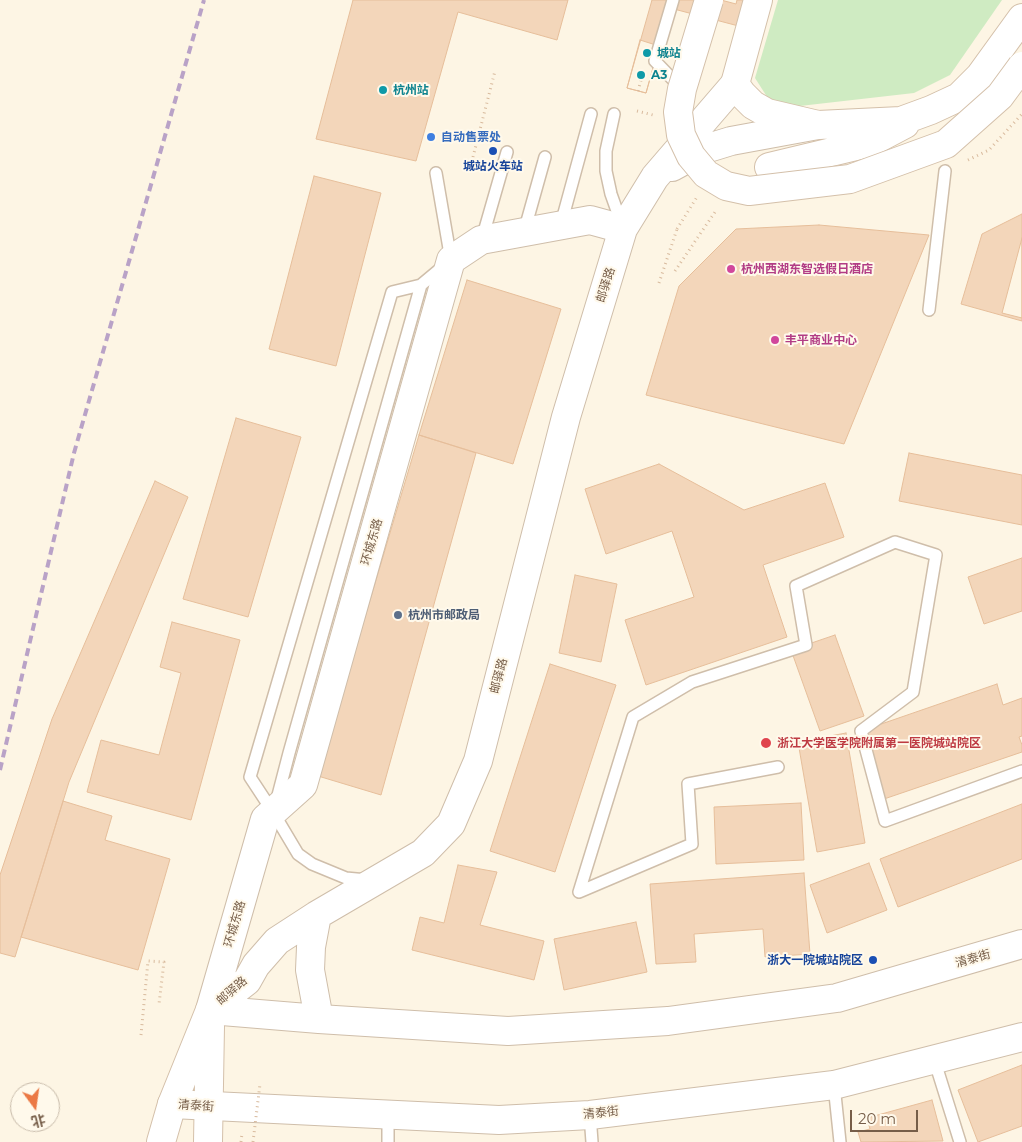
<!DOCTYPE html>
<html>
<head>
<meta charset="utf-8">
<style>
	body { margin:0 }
	#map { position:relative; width:1022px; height:1142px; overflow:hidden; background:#fdf5e4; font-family:Montserrat,"Noto Sans SC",sans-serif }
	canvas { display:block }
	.north { position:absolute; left:10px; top:1082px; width:50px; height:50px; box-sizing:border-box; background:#fff9eb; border:1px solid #c8bbaa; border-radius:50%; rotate:166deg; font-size:14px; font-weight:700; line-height:20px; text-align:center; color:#765d48 }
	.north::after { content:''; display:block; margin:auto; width:18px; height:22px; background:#eb7945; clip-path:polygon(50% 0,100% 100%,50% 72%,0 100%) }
	.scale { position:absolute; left:850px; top:1110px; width:68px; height:22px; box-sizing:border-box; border:2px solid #765d48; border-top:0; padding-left:6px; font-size:15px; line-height:18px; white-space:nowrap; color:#765d48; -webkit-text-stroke:4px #fff9eb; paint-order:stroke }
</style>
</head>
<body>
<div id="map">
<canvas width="1022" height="1142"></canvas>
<div class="north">北</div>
<div class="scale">20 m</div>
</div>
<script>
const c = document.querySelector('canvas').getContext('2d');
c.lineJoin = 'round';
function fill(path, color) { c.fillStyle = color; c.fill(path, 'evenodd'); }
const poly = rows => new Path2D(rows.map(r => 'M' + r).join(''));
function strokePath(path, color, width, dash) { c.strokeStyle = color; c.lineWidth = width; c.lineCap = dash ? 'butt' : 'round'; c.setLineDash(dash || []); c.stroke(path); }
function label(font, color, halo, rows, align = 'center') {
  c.font = font + ' Montserrat,"Noto Sans SC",sans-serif'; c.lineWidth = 4; c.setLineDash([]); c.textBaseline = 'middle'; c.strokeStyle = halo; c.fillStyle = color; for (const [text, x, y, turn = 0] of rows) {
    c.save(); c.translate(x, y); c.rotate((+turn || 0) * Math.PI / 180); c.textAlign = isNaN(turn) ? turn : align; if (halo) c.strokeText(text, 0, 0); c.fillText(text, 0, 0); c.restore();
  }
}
fill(poly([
	[778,0,1002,0,950,75,914,93,791,107,771,103,755,78]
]), '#cfebc2');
const building = poly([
	[353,0,568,0,557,40,458,12,416,161,316,139,353,0],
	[652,0,721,0,736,4,737,0,758,0,750,29,670,8,646,93,627,88,652,0],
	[640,40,659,46,646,93,627,88,640,40],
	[314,176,381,193,336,366,269,349,314,176],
	[1022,214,1022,321,961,304,982,234,1022,214],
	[819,225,929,235,844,444,646,395,679,286,736,229,819,225],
	[1022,238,1022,318,1002,313,1022,238],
	[467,280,561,309,513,464,419,435,467,280],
	[236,418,301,437,248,617,183,599,236,418],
	[419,435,476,453,381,795,318,776,419,435],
	[909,453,1022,475,1022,525,899,501,909,453],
	[659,464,744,510,825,483,844,537,763,565,787,637,646,685,625,620,694,597,672,531,606,554,585,489,659,464],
	[155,481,188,497,69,782,15,957,0,953,0,875,52,719,155,481],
	[1022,558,1022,611,984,624,968,577,1022,558],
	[575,575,617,584,601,662,559,653,575,575],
	[172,622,240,640,191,820,87,792,101,740,159,755,181,673,160,667,172,622],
	[835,635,864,716,820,731,791,650,835,635],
	[550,664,616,685,555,872,490,851,550,664],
	[997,684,1003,705,1022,698,1022,736,1019,737,1022,745,1022,752,884,799,861,731,997,684],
	[846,733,865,843,817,852,798,742,846,733],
	[63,801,112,816,105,840,170,859,138,970,21,937,63,801],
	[801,803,804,860,716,864,714,807,801,803],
	[1022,804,1022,859,898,907,880,859,1022,804],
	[869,863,887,910,827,933,810,885,869,863],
	[458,865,497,872,480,925,544,941,534,980,412,950,420,917,444,923,458,865],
	[804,873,810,954,765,957,763,929,694,934,696,962,656,964,650,884,804,873],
	[636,922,647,972,564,990,554,939,636,922],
	[1022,1065,1022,1126,978,1142,958,1090,1022,1065],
	[932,1100,943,1141,861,1142,858,1132,870,1129,867,1118,932,1100]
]);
fill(building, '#f3d6ba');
strokePath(building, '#e6be9a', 1);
const service = poly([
	[673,0,655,61,681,88],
	[614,114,606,151,606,171,611,194,622,225],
	[561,224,591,114],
	[524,232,545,157],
	[482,239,507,152],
	[929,310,945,171],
	[778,767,688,784,692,844,579,892,633,717,692,682,806,645,796,586,895,542,936,555,913,692,861,731,885,821,1022,771],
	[276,803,289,753,421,285],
	[367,880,346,878,312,864,298,854,273,812,250,777,392,292,421,285,451,260,436,173],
	[934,1059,960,1142],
	[834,1085,840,1142],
	[388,1115,388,1142],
	[590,1115,592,1142]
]);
const tertiary = poly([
	[672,167,705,149,731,141,818,125],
	[317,915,311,947,310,970,319,1019],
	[210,1010,247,981,256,965,277,941,317,915,423,853,451,824,478,761,566,417,623,229,655,177,735,84],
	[210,1010,265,819,303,785,451,260,481,240,590,220,623,229],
	[210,1010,319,1019,508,1031,668,1021,837,998,1022,944],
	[172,1104,499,1120,590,1115,834,1085,1022,1037]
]);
const secondary = poly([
	[758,0,735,84,742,94,753,105,767,113,818,125,901,121,931,110,959,97,980,76,1022,18],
	[769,167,869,143,905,124],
	[161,1142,172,1104,210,1010],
	[208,1142,210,1026]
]);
strokePath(service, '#cfbeaa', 14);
strokePath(tertiary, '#cfbeaa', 30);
strokePath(secondary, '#d4c0aa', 30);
strokePath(poly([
	[638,91,643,73],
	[473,157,495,71],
	[968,160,989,150,1022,114],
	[675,271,717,209],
	[659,283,677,229],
	[141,1035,148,961,164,962,159,1004],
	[241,1142,242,1133]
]), '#d8ba9d', 3, [1, 4]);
strokePath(service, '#fff', 11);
strokePath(tertiary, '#fff', 28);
strokePath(secondary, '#fff', 28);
strokePath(poly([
	[0,770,74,453,204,0]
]), '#b9a2c7', 4, [8, 5]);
const secondaryBridge = poly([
	[709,0,682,89,678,112,681,135,691,156,706,174,726,186,749,191,850,179,946,144,1000,96,1022,66]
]);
strokePath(secondaryBridge, '#d4c0aa', 30, []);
strokePath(poly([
	[637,111,653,115],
	[677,229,697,197],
	[253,1142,260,1084]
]), '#d8ba9d', 3, [1, 4]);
strokePath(secondaryBridge, '#fff', 28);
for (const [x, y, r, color] of [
	[647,53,5,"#0f9aa8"],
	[641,75,5,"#0f9aa8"],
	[383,90,5,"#0f9aa8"],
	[431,137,5,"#3f7fe0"],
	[493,151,5,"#1a4fb4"],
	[731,269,5,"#d1479c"],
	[775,340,5,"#d1479c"],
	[398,615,5,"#5c6f8a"],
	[766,743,6,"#e0444e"],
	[873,960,5,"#1a4fb4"]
]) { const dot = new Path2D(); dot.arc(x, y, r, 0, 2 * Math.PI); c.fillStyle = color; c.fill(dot); strokePath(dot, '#fff9eb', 2); }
label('bold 12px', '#0d838f', '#fff9eb', [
	["城站",657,53],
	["A3",651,75],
	["杭州站",393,90]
], 'left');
label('bold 12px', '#366cbe', '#fff9eb', [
	["自动售票处",441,137]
], 'left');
label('bold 12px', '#164399', '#fff9eb', [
	["城站火车站",493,166],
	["浙大一院城站院区",863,960,"right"]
]);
label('bold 12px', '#b23c85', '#fff9eb', [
	["杭州西湖东智选假日酒店",741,269],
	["丰平商业中心",785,340]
], 'left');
label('12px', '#765d48', '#fff9eb', [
	["邮驿路",606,285,-73],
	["环城东路",372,542,-74],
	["邮驿路",499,676,-76],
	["环城东路",235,924,-74],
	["清泰街",973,959,-16],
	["邮驿路",232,991,-41],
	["清泰街",196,1106,4],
	["清泰街",601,1113,-6]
]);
label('bold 12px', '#4e5e75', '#fff9eb', [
	["杭州市邮政局",408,615]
], 'left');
label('bold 12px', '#be3a42', '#fff9eb', [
	["浙江大学医学院附属第一医院城站院区",777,743]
], 'left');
</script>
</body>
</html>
